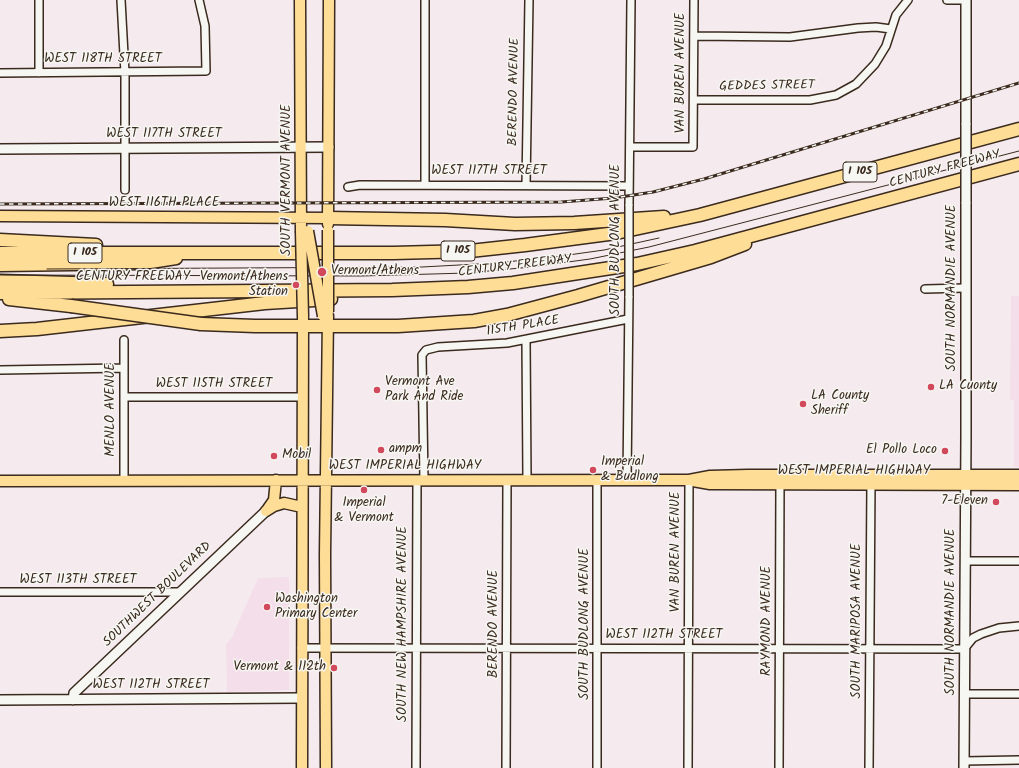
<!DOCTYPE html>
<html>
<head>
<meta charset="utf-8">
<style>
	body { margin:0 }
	canvas { display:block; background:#f5ebee }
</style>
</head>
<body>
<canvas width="1019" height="768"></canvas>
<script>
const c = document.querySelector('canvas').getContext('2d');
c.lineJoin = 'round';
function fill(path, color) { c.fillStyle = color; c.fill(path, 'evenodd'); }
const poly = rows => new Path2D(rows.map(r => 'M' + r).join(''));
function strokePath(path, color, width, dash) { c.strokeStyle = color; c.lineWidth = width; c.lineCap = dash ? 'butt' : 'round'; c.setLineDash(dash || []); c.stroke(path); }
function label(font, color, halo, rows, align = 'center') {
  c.font = font + ' Kalam,sans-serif'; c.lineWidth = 3; c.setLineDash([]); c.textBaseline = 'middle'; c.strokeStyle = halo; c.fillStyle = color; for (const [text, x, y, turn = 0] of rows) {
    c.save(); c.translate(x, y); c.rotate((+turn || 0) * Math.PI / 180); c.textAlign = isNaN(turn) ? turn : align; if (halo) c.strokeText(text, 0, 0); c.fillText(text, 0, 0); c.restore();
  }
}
fill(poly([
	[1011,296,1019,296,1019,467,1014,467,1014,401,1010,399],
	[289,577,289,690,227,692,226,644,232,637,258,578]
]), '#f4deea');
const street = poly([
	[39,0,39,73],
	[121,0,125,73,125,190],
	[947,0,961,0],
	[694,36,790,37,858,28,876,27,891,29],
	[0,73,206,71,205,26,199,0],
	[694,100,810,100,836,95,856,84,875,64,886,46,896,15,908,0],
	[630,147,693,147,694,0],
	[425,185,425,0],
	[526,185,529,0],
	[348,187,360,185,629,186],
	[629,206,631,0],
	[925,289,965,288],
	[526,340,527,480],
	[0,370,124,368],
	[125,397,302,397],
	[124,480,124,340],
	[597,480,597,768],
	[627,480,629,296],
	[424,481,422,355,426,350,438,347,507,343,628,319],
	[965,561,1019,561],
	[0,592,180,592],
	[301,648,964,649,973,638,981,634,999,628,1019,626],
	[964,694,1019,694],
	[964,761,1019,760],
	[416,768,417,481],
	[506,768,507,480],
	[688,768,689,480],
	[779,768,780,480],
	[869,768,871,480]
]);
const secondary = poly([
	[966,125,966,0],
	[0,149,329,147],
	[0,700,302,698],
	[73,700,74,693,266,511],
	[964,768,966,435,966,202]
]);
const primary = poly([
	[300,0,301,231],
	[0,216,328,218],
	[328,224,329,0],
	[0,481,675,480,689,480,710,476,748,475,1019,475],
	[693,481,710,484,1019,485],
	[267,510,274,500,276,480],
	[266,511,274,506,284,503,302,507],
	[302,768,303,319],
	[326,768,325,554,328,316]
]);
const highway = poly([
	[328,218,445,220,515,224,574,223,664,217],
	[0,240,96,245],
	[0,253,393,253,470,251,525,245,616,233,700,215,1019,129],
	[0,265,144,263,176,258],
	[0,281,107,284],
	[0,293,392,290,468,287,513,283,637,264,695,251,1019,164],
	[9,299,71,306],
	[201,324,255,326,398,326,474,321,507,315,578,296,711,257,745,244],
	[0,331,37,329,265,303,331,299]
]);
strokePath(street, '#3b2a1e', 10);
strokePath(secondary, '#3b2a1e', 12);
strokePath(primary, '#3b2a1e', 13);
strokePath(highway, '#3b2a1e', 15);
strokePath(street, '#f6f6f2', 7);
strokePath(secondary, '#f6f6f2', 9);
strokePath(primary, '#fedd96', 10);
strokePath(highway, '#fedd96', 12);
strokePath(poly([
	[47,269,422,267,496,263,554,257,604,250,659,238],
	[0,275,361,276,467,273,531,267,590,259,649,247,1019,151]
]), '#3b2a1e', 1);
const rail = poly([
	[0,204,561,202,614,198,653,192,704,179,1019,83]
]);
strokePath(rail, '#3b2a1e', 3);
strokePath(rail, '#f6f6f2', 1.5, [4.5]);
const streetBridge = poly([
	[629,296,629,206]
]);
const secondaryBridge = poly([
	[966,202,966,125]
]);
const primaryBridge = poly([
	[301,231,303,317],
	[308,231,323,316],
	[328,312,328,230]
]);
const highwayBridge = poly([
	[71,306,201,324]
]);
strokePath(streetBridge, '#3b2a1e', 10, []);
strokePath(secondaryBridge, '#3b2a1e', 12, []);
strokePath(primaryBridge, '#3b2a1e', 13, []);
strokePath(highwayBridge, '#3b2a1e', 15, []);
strokePath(streetBridge, '#f6f6f2', 7);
strokePath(secondaryBridge, '#f6f6f2', 9);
strokePath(primaryBridge, '#fedd96', 10);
strokePath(highwayBridge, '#fedd96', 12);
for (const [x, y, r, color] of [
	[322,272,5,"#d1495b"],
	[296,285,4,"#d1495b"],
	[931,387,4,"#d1495b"],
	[377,390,4,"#d1495b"],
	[803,404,4,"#d1495b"],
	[381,450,4,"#d1495b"],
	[945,451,4,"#d1495b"],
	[274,456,4,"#d1495b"],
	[593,470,4,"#d1495b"],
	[364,490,4,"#d1495b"],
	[996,502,4,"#d1495b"],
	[267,607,4,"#d1495b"],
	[334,668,4,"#d1495b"]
]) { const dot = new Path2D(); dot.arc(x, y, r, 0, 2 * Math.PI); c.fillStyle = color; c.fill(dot); strokePath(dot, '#f6f6f2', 1.5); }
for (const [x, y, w] of [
	[860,172,34],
	[458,251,34],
	[85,253,34]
]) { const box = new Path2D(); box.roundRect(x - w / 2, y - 10, w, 20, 3); c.fillStyle = '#f6f6f2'; c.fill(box); strokePath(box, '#3b2a1e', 1); }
label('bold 12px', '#3b2a1e', null, [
	["I 105",860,172],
	["I 105",458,251],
	["I 105",85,253]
]);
label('13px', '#3b2a1e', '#f6f6f2', [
	["WEST 118TH STREET",103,60],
	["VAN BUREN AVENUE",682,73,-90],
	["GEDDES STREET",767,87,-1],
	["BERENDO AVENUE",515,92,-89],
	["WEST 117TH STREET",164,135],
	["CENTURY FREEWAY",945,170,-15],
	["WEST 117TH STREET",489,172],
	["SOUTH VERMONT AVENUE",288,180,-90],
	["WEST 116TH PLACE",164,204],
	["SOUTH BUDLONG AVENUE",617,240,-90],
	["CENTURY FREEWAY",515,267,-7],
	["CENTURY FREEWAY",133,278],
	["SOUTH NORMANDIE AVENUE",953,288,-90],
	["115TH PLACE",523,327,-9],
	["WEST 115TH STREET",214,385],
	["MENLO AVENUE",112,410,-90],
	["WEST IMPERIAL HIGHWAY",405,467],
	["WEST IMPERIAL HIGHWAY",854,472],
	["VAN BUREN AVENUE",677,552,-90],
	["WEST 113TH STREET",78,581],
	["SOUTHWEST BOULEVARD",158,595,-44],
	["SOUTH NORMANDIE AVENUE",952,612,-90],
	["RAYMOND AVENUE",768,621,-90],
	["SOUTH MARIPOSA AVENUE",858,621,-90],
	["SOUTH NEW HAMPSHIRE AVENUE",404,624,-90],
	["BERENDO AVENUE",495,624,-90],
	["SOUTH BUDLONG AVENUE",586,624,-90],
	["WEST 112TH STREET",664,636],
	["WEST 112TH STREET",151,686]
]);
label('13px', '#3b2a1e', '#f6f6f2', [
	["Vermont/Athens",331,272],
	["Vermont/Athens",288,278,"right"],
	["Station",288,293,"right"],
	["Vermont Ave",385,383],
	["Park And Ride",385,398],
	["LA Cuonty",939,387],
	["LA County",811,397],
	["Sheriff",811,412],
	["ampm",389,450],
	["El Pollo Loco",937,451,"right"],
	["Mobil",282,456],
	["Imperial",601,463],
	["& Budlong",601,478],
	["7-Eleven",988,502,"right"],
	["Imperial",364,504,"center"],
	["& Vermont",364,519,"center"],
	["Washington",275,600],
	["Primary Center",275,615],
	["Vermont & 112th",326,668,"right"]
], 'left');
</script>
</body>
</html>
